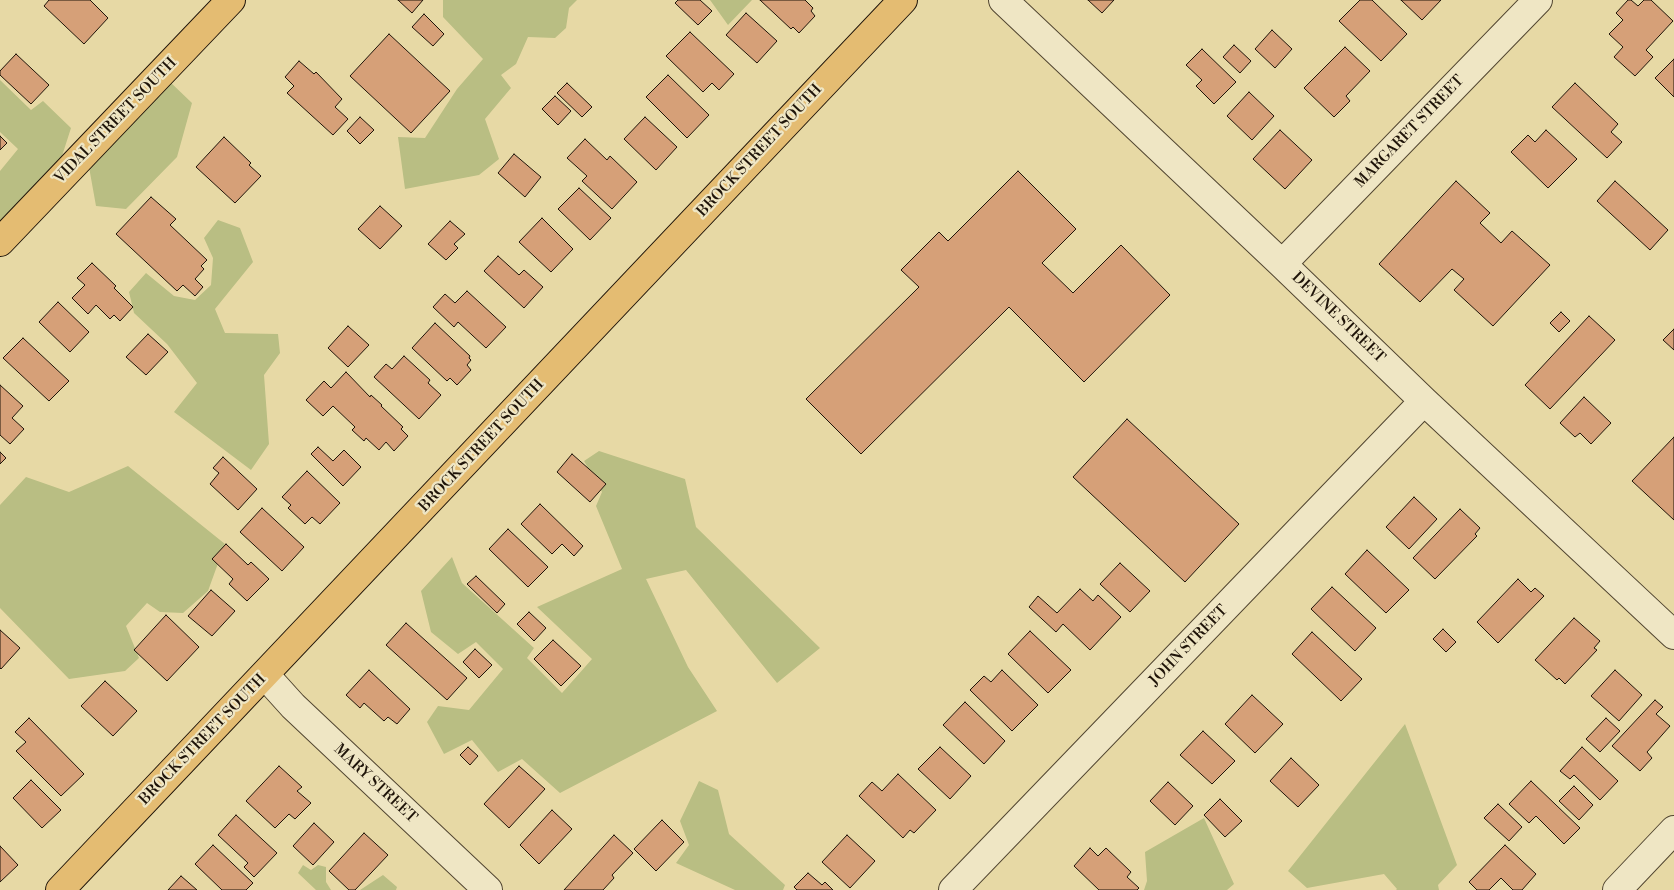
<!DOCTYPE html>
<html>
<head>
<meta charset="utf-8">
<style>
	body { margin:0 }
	canvas { display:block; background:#e7d9a5 }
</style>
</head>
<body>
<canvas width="1674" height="890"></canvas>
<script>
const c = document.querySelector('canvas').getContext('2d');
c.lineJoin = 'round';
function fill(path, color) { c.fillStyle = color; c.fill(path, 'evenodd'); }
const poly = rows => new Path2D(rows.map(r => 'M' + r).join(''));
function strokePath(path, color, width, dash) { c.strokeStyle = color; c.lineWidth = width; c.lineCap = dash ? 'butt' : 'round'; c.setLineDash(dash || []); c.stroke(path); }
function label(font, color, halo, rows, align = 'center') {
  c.font = font + ' "Libre Bodoni",serif'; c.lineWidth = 4.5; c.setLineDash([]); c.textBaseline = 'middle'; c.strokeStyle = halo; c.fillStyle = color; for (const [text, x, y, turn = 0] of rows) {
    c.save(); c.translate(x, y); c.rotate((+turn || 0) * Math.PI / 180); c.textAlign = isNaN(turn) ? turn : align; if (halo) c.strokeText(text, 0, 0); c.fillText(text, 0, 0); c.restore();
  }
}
fill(poly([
	[443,0,577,0,569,8,566,28,555,38,528,37,516,64,501,75,511,88,485,119,499,159,479,175,405,189,398,137,425,138,457,89,483,59,443,17],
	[710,0,752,0,728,25],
	[0,80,31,110,43,101,71,128,62,156,49,183,0,228,0,171,18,149,0,132],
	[168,80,192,103,177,157,126,209,96,206,89,167],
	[218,220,240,228,253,262,215,309,225,333,278,334,280,353,264,375,269,444,251,470,174,412,197,383,167,344,134,313,129,292,146,273,174,296,195,300,211,285,213,258,204,238],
	[599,451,685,479,696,527,820,648,777,683,686,570,646,579,688,667,717,711,560,793,522,759,498,772,472,740,444,754,427,722,438,706,469,710,503,669,476,642,458,654,431,632,421,591,452,557,462,583,534,648,527,658,562,693,592,659,537,607,622,569,596,506,602,492,584,461],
	[128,466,225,544,208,591,183,613,160,612,147,603,126,626,139,658,125,671,69,679,0,608,0,505,26,477,69,492],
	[1405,724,1457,865,1438,885,1439,890,1396,890,1397,889,1384,874,1307,888,1288,871],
	[699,781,718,790,729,834,785,885,783,890,735,890,676,863,689,845,680,821],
	[1204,818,1234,884,1227,890,1144,890,1147,881,1145,852],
	[303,865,311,870,318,865,326,867,326,882,331,890,316,890,298,873],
	[383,875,397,887,396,890,360,890]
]), '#b9be83');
const building = poly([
	[49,0,90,0,108,18,84,44,44,6,49,0],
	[398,0,423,0,412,13,398,0],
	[678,0,700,0,712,11,698,25,675,3,678,0],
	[760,0,805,0,813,8,811,11,815,16,799,33,793,27,791,29,760,0],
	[1088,0,1114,0,1102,13,1088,0],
	[1360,0,1372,0,1407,34,1381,61,1339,21,1360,0],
	[1401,0,1441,0,1422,20,1401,0],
	[1628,0,1631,0,1638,6,1644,0,1651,0,1673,21,1646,50,1653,57,1635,76,1614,57,1623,47,1609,34,1623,20,1616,13,1628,0],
	[746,13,777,41,757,63,726,35,746,13],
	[424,14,444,34,433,46,412,27,424,14],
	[1272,30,1292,49,1275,68,1255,49,1272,30],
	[690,32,734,74,719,90,712,83,703,92,666,56,690,32],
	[389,34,450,91,411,133,350,76,389,34],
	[1234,45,1251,61,1240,73,1223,57,1234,45],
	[1345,47,1370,71,1346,96,1350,101,1334,117,1304,88,1345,47],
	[1202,49,1236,82,1214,104,1196,86,1202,80,1186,65,1202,49],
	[16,54,49,85,31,104,0,75,0,71,16,54],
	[1674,59,1674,97,1655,78,1674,59],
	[299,61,314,74,316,72,342,99,335,107,348,119,333,135,287,93,294,86,285,77,299,61],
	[668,75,709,115,687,138,646,97,668,75],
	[567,83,592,107,582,117,557,93,567,83],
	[1575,83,1618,124,1611,132,1622,142,1607,158,1552,107,1575,83],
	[1249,92,1274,116,1252,140,1227,116,1249,92],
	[555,96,571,111,558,125,542,109,555,96],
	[360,117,374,130,360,144,347,131,360,117],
	[645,117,677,147,656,170,624,139,645,117],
	[1280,130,1312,160,1285,189,1253,159,1280,130],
	[1546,130,1577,159,1548,188,1511,152,1528,135,1535,142,1546,130],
	[0,136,7,143,0,150,0,136],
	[224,137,251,163,249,165,261,176,235,203,196,167,224,137],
	[585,139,607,160,610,156,637,182,612,209,582,181,587,176,567,158,585,139],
	[514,154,541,177,525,197,498,173,514,154],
	[1018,171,1076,229,1042,263,1073,293,1121,245,1170,295,1084,382,1009,307,861,454,806,399,919,287,901,270,939,232,948,241,1018,171],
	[1456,181,1490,213,1480,223,1501,243,1512,231,1550,265,1493,326,1454,290,1464,279,1452,269,1420,302,1379,264,1456,181],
	[1615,181,1668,230,1650,250,1597,201,1615,181],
	[579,188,611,218,590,240,558,209,579,188],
	[151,197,176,219,170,225,207,260,201,266,204,269,195,279,203,287,195,296,183,285,177,291,116,234,151,197],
	[380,206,402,226,380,249,358,229,380,206],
	[542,218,573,249,551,272,519,242,542,218],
	[450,221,465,234,454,244,458,248,446,260,428,244,450,221],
	[498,256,519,275,524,270,543,287,524,308,484,271,498,256],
	[92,263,116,286,114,288,133,307,120,321,114,315,110,319,96,305,88,314,72,298,85,285,77,278,92,263],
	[467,291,506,327,486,348,458,322,454,327,433,307,445,294,455,303,467,291],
	[58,302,89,332,70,352,39,322,58,302],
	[1561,312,1570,321,1559,332,1550,323,1561,312],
	[1589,316,1615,340,1550,409,1525,385,1589,316],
	[435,323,470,356,469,358,471,360,467,365,471,370,457,385,450,378,447,381,412,348,435,323],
	[348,326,369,345,348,367,328,348,348,326],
	[1674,329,1674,350,1663,340,1674,329],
	[148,334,168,352,146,375,126,357,148,334],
	[23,338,69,381,49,401,3,358,23,338],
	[404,356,430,380,428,383,441,395,419,419,374,377,386,364,392,369,404,356],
	[346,372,370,397,371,395,382,405,381,406,403,427,401,429,408,436,394,451,386,442,379,450,366,438,364,441,352,430,355,427,333,406,323,416,306,400,324,381,331,388,346,372],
	[0,385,23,406,12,418,24,429,10,444,0,435,0,385],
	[1584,397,1611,423,1591,444,1580,433,1575,437,1560,423,1584,397],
	[1127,419,1239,524,1185,582,1073,477,1127,419],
	[1674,437,1674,520,1632,481,1674,437],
	[318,447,333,461,344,450,361,467,343,486,311,454,318,447],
	[0,452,6,458,0,464,0,452],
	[572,454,606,484,590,502,557,472,572,454],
	[223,457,257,489,238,510,210,484,219,473,213,468,223,457],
	[307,471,340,503,320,524,312,517,305,524,288,508,291,505,282,497,307,471],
	[1414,497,1437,519,1409,549,1386,527,1414,497],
	[540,504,583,546,574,556,562,544,552,554,521,524,540,504],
	[262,508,304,547,282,571,240,532,262,508],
	[1460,509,1480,528,1475,534,1477,536,1435,579,1413,558,1460,509],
	[508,529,548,567,528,587,489,549,508,529],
	[226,544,248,565,251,562,269,579,247,601,229,584,233,579,212,559,226,544],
	[1367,550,1409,590,1386,613,1345,574,1367,550],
	[1120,563,1150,591,1130,612,1100,584,1120,563],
	[476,576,505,604,497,613,467,584,476,576],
	[1518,579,1531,592,1535,588,1544,596,1498,643,1477,622,1518,579],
	[1332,587,1376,628,1355,651,1311,609,1332,587],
	[1080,589,1093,601,1098,595,1121,617,1090,650,1063,624,1056,632,1029,607,1038,596,1057,613,1080,589],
	[211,590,235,611,212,636,188,616,211,590],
	[529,612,546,628,534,641,517,624,529,612],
	[166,615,199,647,167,681,134,650,166,615],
	[1574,618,1600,641,1594,648,1597,650,1565,684,1559,678,1557,680,1535,660,1574,618],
	[406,623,467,678,447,700,386,645,406,623],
	[1443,629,1456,642,1446,652,1433,639,1443,629],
	[0,630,20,648,1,669,0,668,0,630],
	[1030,631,1071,670,1048,693,1008,654,1030,631],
	[1312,632,1362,679,1341,701,1292,654,1312,632],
	[553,640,581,666,561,686,534,659,553,640],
	[475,649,492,665,479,678,463,662,475,649],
	[369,670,410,709,397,724,388,717,384,721,364,703,360,708,346,695,369,670],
	[1002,670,1038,705,1012,731,970,690,984,676,991,682,1002,670],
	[1615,670,1642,695,1619,721,1591,696,1615,670],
	[105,681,137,711,113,736,81,706,105,681],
	[1252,695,1283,724,1255,753,1225,724,1252,695],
	[1655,700,1663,707,1656,714,1670,726,1647,752,1652,758,1640,771,1612,746,1655,700],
	[965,702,1005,741,984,764,943,725,965,702],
	[29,718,84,774,61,796,16,751,26,742,15,732,29,718],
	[1606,718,1620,731,1600,752,1586,739,1606,718],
	[1203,731,1235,761,1212,784,1180,755,1203,731],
	[468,747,478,756,470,765,460,755,468,747],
	[940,747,971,776,950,799,918,769,940,747],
	[1582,747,1618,781,1600,800,1574,775,1570,779,1560,771,1582,747],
	[1291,758,1319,785,1298,807,1270,781,1291,758],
	[279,766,302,787,297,791,311,803,295,819,289,814,275,828,246,801,279,766],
	[519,766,545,789,509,828,484,804,519,766],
	[898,774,936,810,914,833,910,830,903,838,859,796,872,782,882,791,898,774],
	[31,780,61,810,42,828,13,798,31,780],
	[1531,781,1580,828,1564,844,1536,816,1529,823,1509,804,1531,781],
	[1168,782,1193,806,1175,825,1150,801,1168,782],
	[1574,786,1593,805,1579,820,1559,801,1574,786],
	[1220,799,1242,821,1225,837,1204,815,1220,799],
	[1498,804,1522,827,1509,841,1484,818,1498,804],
	[552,810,572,829,539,864,520,845,552,810],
	[236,815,277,853,254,877,244,867,248,863,218,835,236,815],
	[662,820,684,842,656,871,634,849,662,820],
	[314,823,334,842,313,865,293,846,314,823],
	[364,833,388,855,355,890,349,890,329,871,364,833],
	[614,835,633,853,612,875,614,878,603,890,564,890,614,835],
	[847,835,875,861,850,888,822,862,847,835],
	[213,845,253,883,246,890,222,890,195,864,213,845],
	[1505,845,1536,874,1522,890,1513,890,1501,878,1489,890,1477,890,1469,882,1505,845],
	[0,846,18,865,0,882,0,846],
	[1090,848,1098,856,1106,848,1131,872,1127,877,1139,888,1137,890,1099,890,1074,866,1090,848],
	[808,873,822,885,825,882,833,890,797,890,794,887,808,873],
	[181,876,197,890,168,890,181,876]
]);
fill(building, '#d6a078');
strokePath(building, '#1f1409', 1);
const minor = poly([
	[1003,0,1282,264,1424,401,1674,635],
	[1282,264,1538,0],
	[265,675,293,706,488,890],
	[953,890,1424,401],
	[1617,890,1674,830]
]);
const major = poly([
	[0,242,231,0],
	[60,890,903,0]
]);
strokePath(minor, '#514530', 30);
strokePath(major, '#1f1409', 30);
strokePath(minor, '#efe6c4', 28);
strokePath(major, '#e4bc72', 28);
label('15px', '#1f1409', '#efe6c4', [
	["VIDAL STREET SOUTH",116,121,-46],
	["MARGARET STREET",1410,132,-46],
	["BROCK STREET SOUTH",760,151,-47],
	["DEVINE STREET",1338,318,44],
	["BROCK STREET SOUTH",482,446,-47],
	["JOHN STREET",1189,646,-46],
	["BROCK STREET SOUTH",203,740,-46],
	["MARY STREET",375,784,43]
]);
</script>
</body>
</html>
